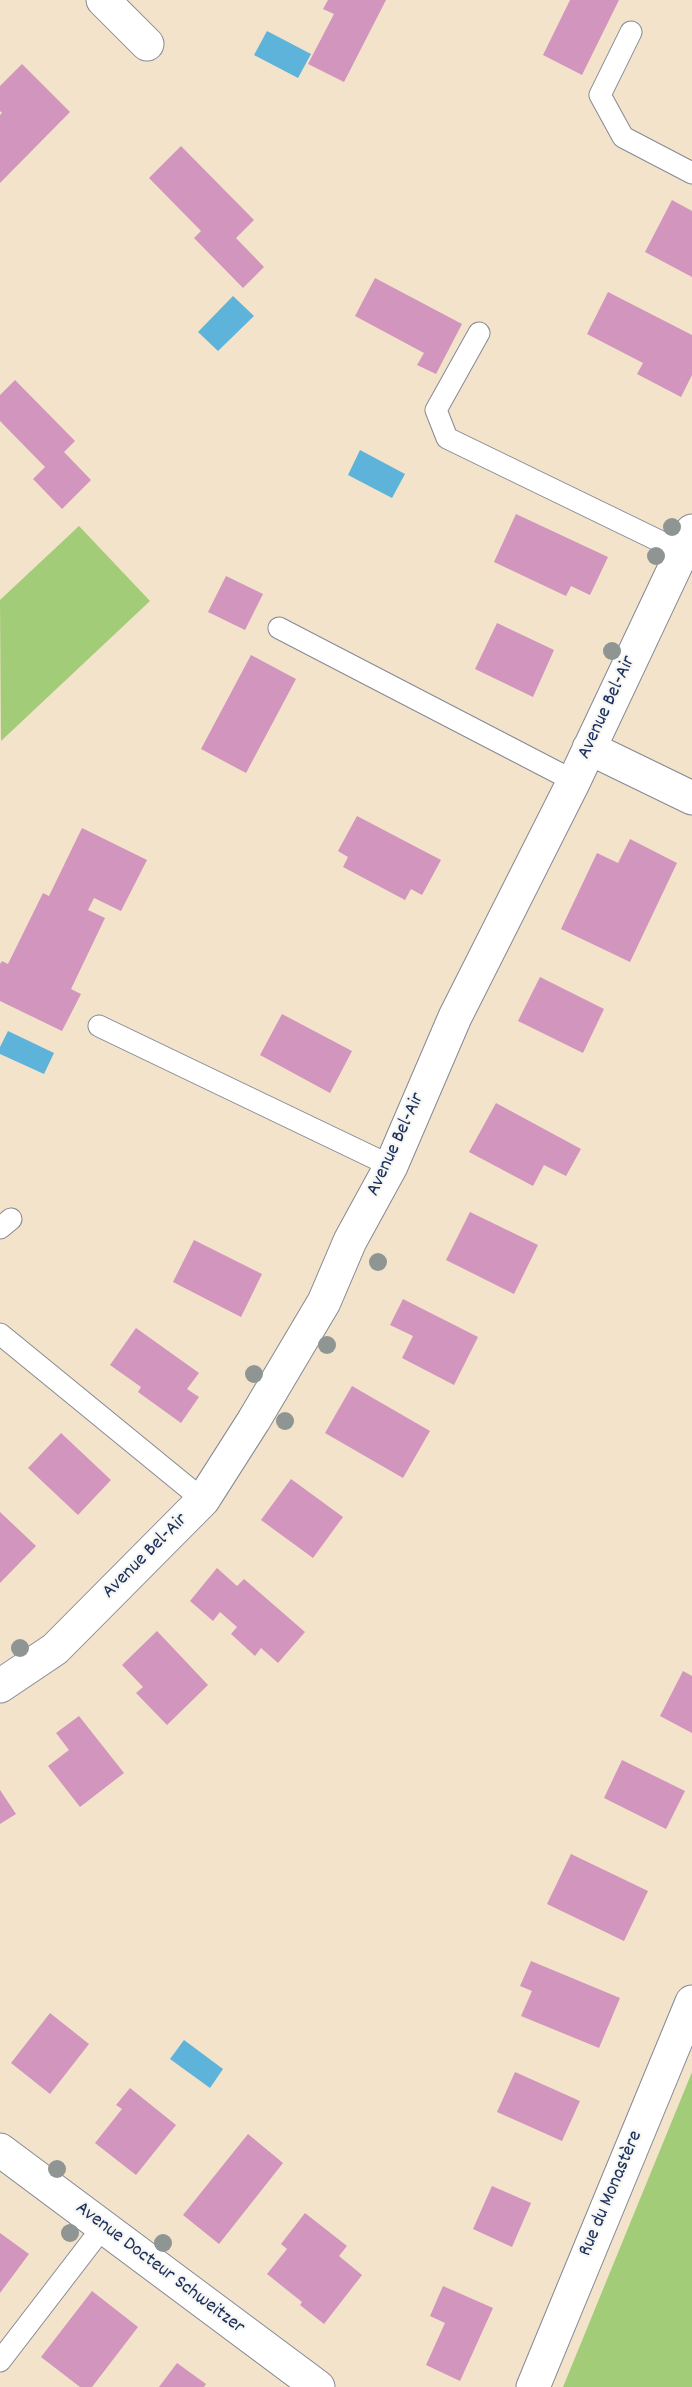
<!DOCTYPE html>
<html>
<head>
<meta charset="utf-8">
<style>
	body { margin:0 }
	canvas { display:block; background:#f2e3ca }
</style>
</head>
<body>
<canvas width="692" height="2387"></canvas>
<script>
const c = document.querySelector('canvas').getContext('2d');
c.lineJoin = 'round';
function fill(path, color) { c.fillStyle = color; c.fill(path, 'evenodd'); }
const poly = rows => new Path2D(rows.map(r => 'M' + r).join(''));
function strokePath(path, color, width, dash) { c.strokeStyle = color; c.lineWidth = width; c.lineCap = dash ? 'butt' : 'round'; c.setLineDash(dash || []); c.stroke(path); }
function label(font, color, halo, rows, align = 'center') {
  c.font = font + ' Dekko,sans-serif'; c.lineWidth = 4.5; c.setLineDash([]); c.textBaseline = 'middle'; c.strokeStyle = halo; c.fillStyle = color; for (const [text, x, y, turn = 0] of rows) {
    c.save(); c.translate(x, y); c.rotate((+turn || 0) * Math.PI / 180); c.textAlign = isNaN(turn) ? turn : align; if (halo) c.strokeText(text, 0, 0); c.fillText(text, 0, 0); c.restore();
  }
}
fill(poly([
	[79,526,150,601,1,741,0,600],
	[692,2072,692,2387,563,2387]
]), '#a3cc78');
fill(poly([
	[267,31,311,54,298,78,254,55],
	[233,296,254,316,218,351,198,332],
	[360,450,405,474,392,498,348,475],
	[8,1031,54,1053,44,1074,0,1054,0,1047],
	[184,2040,223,2069,210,2088,170,2059]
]), '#5db3d9');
fill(poly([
	[328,0,386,0,344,82,308,64,334,14,323,9],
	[570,0,619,0,582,75,543,55],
	[22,64,70,112,0,183,0,115,2,113,0,111,0,86],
	[181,146,254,220,236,238,264,267,243,288,194,238,201,231,149,178],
	[672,200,692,211,692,277,645,252],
	[375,278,462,324,436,374,417,365,424,353,355,316],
	[608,292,692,335,692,375,681,397,637,374,643,363,587,334],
	[15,380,75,441,64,452,91,480,62,509,33,479,45,467,0,421,0,395],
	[516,514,608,557,590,595,571,586,566,596,494,562],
	[226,576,263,594,245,630,208,612],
	[497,623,554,650,533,697,475,669],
	[251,655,296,679,246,773,201,749],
	[357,816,441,860,422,895,411,889,405,900,343,867,348,857,338,851],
	[82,828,147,860,121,911,94,898,88,910,105,918,71,989,81,994,62,1031,0,1001,0,964,2,961,8,964,43,893,49,896],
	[630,839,677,863,630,962,561,929,597,853,618,863],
	[540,977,604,1009,583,1053,518,1021],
	[282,1014,352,1051,330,1093,260,1055],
	[496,1103,581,1149,566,1176,544,1165,533,1186,469,1152],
	[470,1212,538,1245,514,1294,446,1260],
	[194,1240,262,1274,241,1317,173,1282],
	[403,1299,478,1337,454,1385,402,1358,413,1336,390,1325],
	[136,1328,199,1373,187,1389,199,1397,181,1423,138,1392,141,1387,110,1365],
	[352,1386,430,1431,403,1478,325,1433],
	[61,1433,111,1480,78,1515,28,1468],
	[291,1479,343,1517,313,1558,261,1520],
	[0,1512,36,1546,0,1583],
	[217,1568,237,1586,244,1579,305,1632,278,1663,261,1648,255,1656,231,1634,237,1627,220,1612,213,1621,190,1601],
	[157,1631,208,1685,167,1725,136,1693,143,1687,122,1665],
	[683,1671,692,1676,692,1733,660,1716],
	[79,1716,124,1773,80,1807,48,1766,69,1750,56,1733],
	[622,1760,685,1791,666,1829,604,1798],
	[0,1790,16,1814,0,1824],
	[571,1854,648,1891,624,1941,547,1904],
	[531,1961,620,1998,599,2048,521,2016,532,1991,520,1986],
	[50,2013,89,2044,50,2094,11,2063],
	[515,2072,580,2101,562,2141,497,2112],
	[130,2088,176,2125,136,2175,95,2143,122,2109,116,2105],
	[248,2134,283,2163,219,2244,183,2215],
	[492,2186,531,2203,512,2247,473,2229],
	[305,2213,347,2246,339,2256,362,2275,324,2324,300,2305,302,2302,267,2274,287,2249,281,2244],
	[0,2233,29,2254,0,2293],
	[443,2286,493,2308,460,2381,426,2365,445,2323,430,2316],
	[92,2291,138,2327,92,2387,80,2387,41,2357],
	[177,2363,206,2384,204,2387,159,2387]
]), '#d295be');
const lane = poly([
	[631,32,600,95,623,137,692,173],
	[479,333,436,410,447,438,682,552],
	[279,628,574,781],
	[99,1026,391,1166],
	[0,1228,11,1219],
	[0,1334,203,1500],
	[0,2361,103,2227]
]);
const street = poly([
	[103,0,147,44],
	[589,748,692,798],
	[0,1686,55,1649,203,1500,254,1420,324,1302,350,1241,391,1166,455,1017,574,781,692,531],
	[0,2150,318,2387],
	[533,2387,692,2002]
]);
strokePath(lane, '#868994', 23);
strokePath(street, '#868994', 35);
strokePath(lane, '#fff', 21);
strokePath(street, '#fff', 33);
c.fillStyle = '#8e9592';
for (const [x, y] of [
	[672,527],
	[656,556],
	[612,651],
	[378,1262],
	[327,1345],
	[254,1374],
	[285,1421],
	[20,1648],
	[57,2169],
	[70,2233],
	[163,2243]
]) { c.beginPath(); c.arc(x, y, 9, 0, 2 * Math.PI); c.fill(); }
label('20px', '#1b2f5e', '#f6f6f2', [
	["Avenue Bel-Air",608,708,-65],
	["Avenue Bel-Air",397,1145,-65],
	["Avenue Bel-Air",146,1557,-45],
	["Rue du Monastère",612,2194,-67],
	["Avenue Docteur Schweitzer",159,2269,37]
]);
</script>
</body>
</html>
